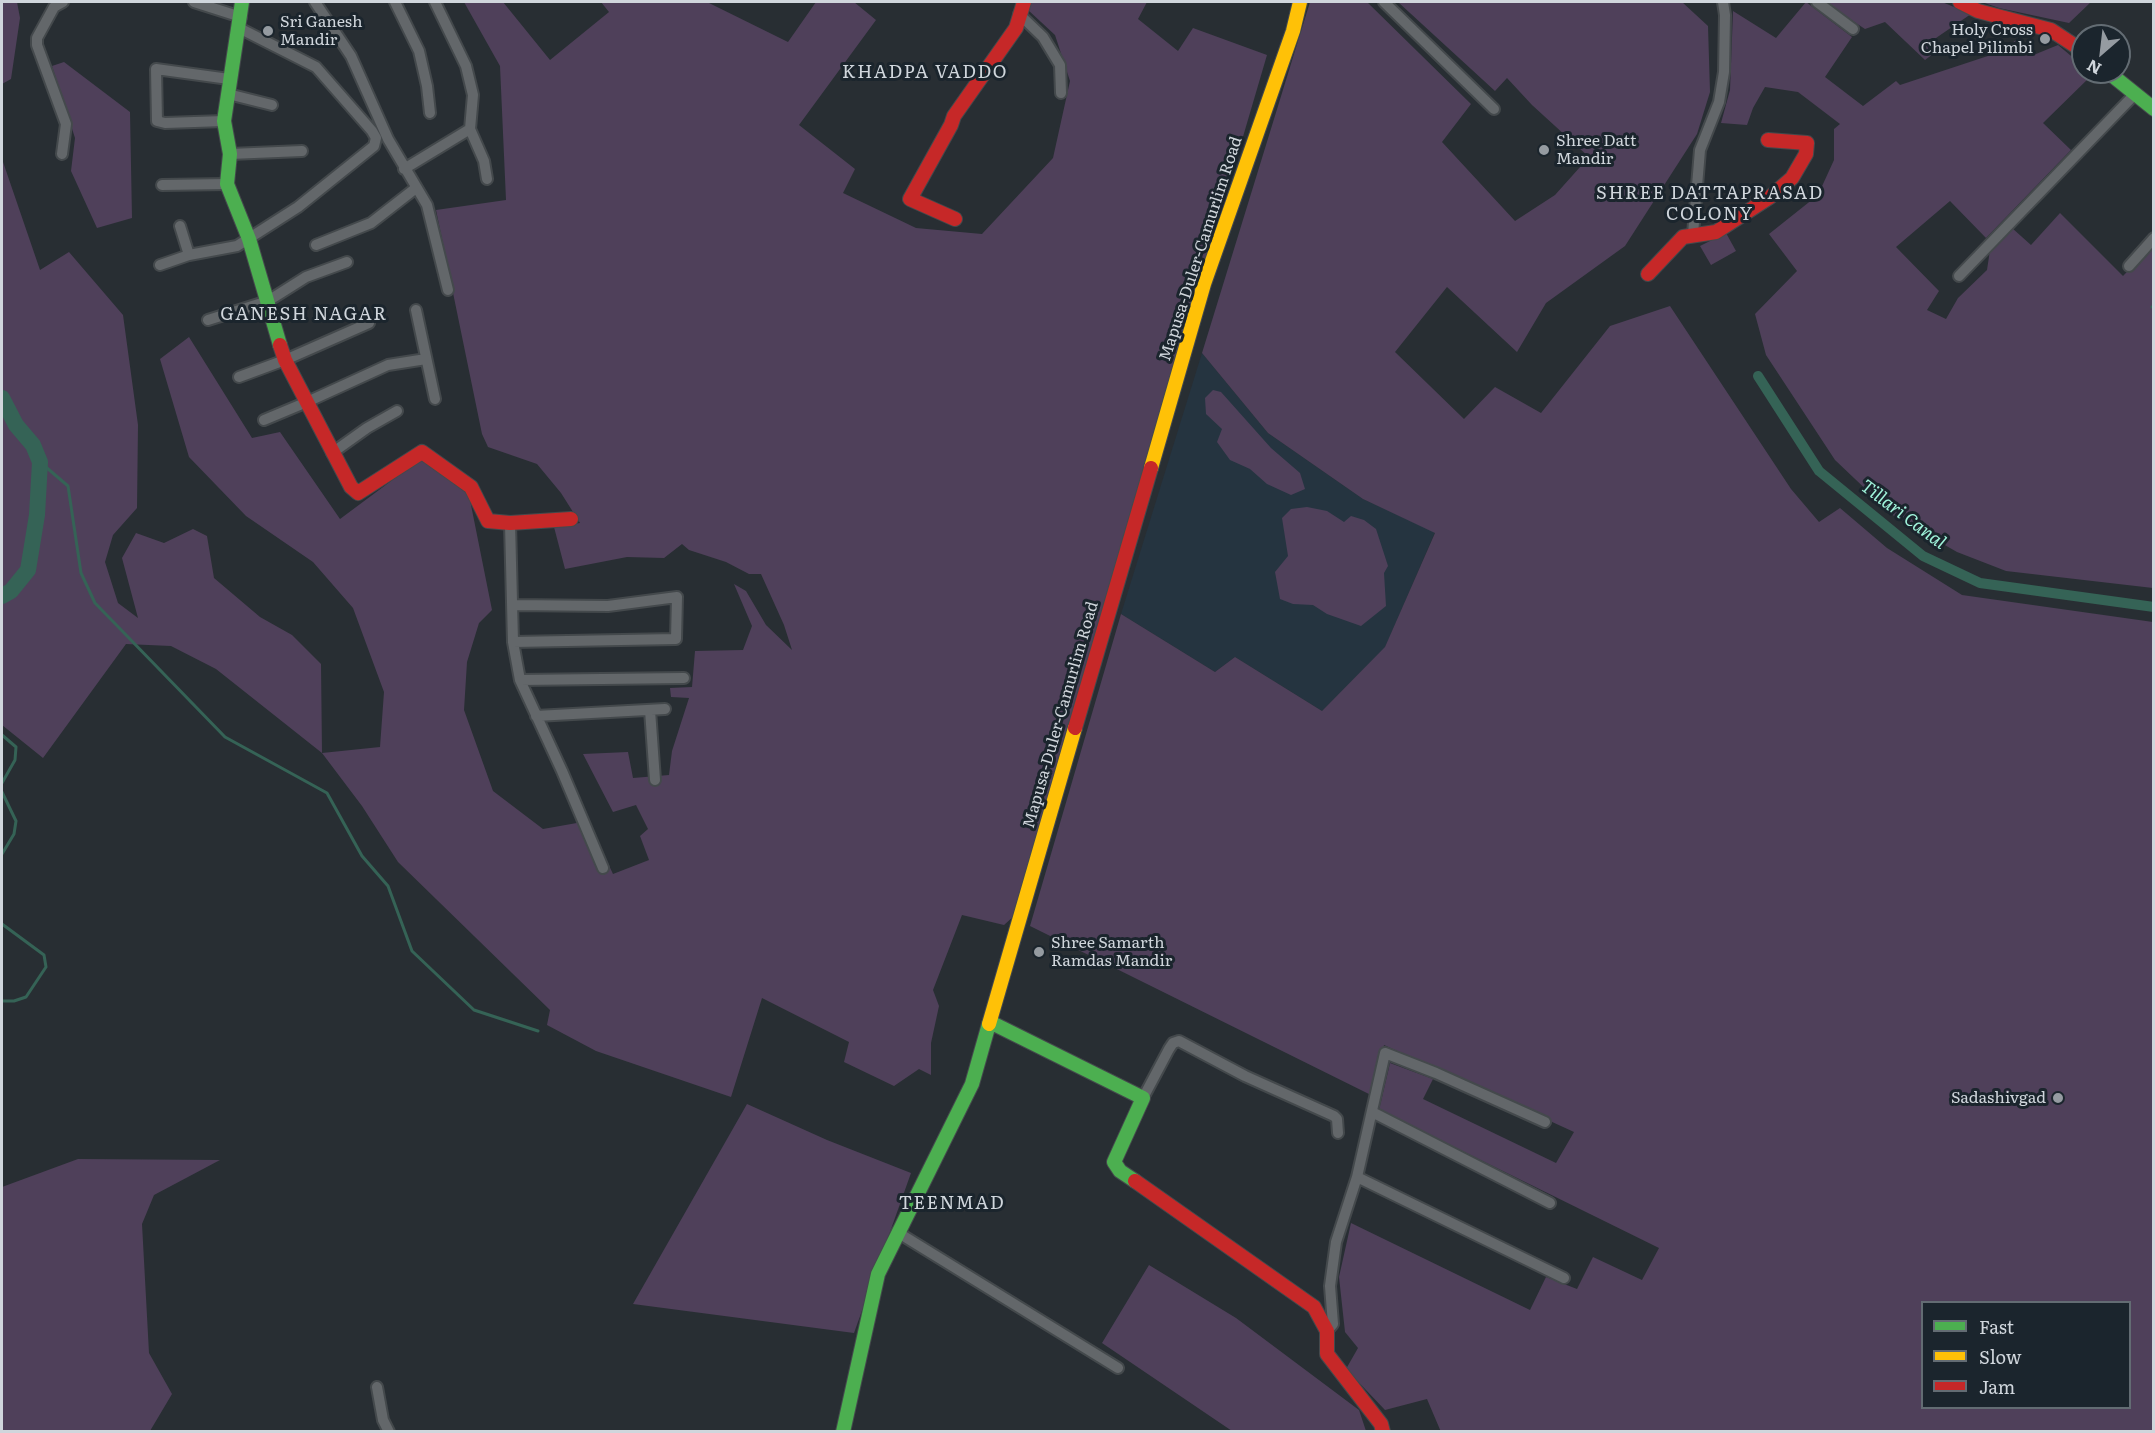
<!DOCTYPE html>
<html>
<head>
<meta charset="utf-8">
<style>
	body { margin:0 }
	#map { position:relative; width:2155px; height:1433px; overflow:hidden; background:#282e33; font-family:Literata,serif }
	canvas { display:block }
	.frame { position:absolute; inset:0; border:3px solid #d0d6dc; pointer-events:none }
	.legend { position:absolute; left:1921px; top:1301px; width:210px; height:108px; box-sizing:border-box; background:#1b252d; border:2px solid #636c73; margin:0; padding:8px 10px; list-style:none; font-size:18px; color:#d0d6dc }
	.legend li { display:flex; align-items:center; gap:12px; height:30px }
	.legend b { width:30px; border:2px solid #636c73 }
	.north { position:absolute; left:2071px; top:24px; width:60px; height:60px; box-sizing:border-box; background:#1b252d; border:2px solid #636c73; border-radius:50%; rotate:208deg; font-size:16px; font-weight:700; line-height:24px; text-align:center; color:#d0d6dc }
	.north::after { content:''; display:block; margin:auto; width:21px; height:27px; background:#959ba1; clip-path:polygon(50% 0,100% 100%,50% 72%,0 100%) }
</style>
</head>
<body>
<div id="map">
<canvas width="2155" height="1433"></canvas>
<div class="frame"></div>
<ul class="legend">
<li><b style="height:8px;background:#4caf50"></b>Fast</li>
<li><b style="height:8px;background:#ffc107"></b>Slow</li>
<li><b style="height:8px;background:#c62828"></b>Jam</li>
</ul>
<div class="north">N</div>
</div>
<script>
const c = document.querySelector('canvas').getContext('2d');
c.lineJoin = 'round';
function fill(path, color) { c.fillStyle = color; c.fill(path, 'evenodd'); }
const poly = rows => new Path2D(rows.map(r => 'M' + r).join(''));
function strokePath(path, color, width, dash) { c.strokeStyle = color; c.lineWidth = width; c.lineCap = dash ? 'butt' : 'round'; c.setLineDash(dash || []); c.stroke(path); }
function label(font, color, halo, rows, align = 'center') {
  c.font = font + ' Literata,serif'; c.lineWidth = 6; c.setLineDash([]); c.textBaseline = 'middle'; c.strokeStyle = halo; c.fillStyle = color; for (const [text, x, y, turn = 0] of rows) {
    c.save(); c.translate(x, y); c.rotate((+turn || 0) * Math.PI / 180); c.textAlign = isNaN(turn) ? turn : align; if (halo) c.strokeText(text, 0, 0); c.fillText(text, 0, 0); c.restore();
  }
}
fill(poly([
	[1202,353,1268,433,1363,499,1435,532,1385,648,1322,711,1235,657,1215,672,1121,614]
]), '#253440');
fill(poly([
	[2,2,17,2,20,18,11,79,2,84],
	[464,2,503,2,550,60,609,12,601,2,710,2,709,3,788,42,816,2,854,2,876,20,799,125,855,169,843,193,916,228,982,234,1053,158,1070,81,1055,35,1027,9,1030,2,1147,2,1138,19,1178,51,1193,28,1267,55,1014,916,1004,925,962,915,933,990,939,1006,931,1043,931,1075,919,1069,894,1086,844,1062,849,1042,762,998,731,1097,596,1051,547,1025,550,1010,398,862,362,806,322,753,216,669,171,646,126,644,43,758,2,725,2,159,40,270,69,252,123,315,138,425,137,508,113,535,105,562,118,603,138,618,122,558,136,533,164,543,193,529,207,536,214,578,260,617,292,635,321,664,322,753,380,747,384,692,353,608,313,562,246,516,189,457,160,359,189,337,252,438,280,432,340,519,422,458,469,495,492,610,479,623,467,662,464,710,493,791,543,829,588,821,613,874,649,860,640,836,648,829,636,805,613,812,583,754,628,752,633,778,669,775,672,751,689,698,671,697,670,688,692,687,695,651,743,650,752,626,734,584,746,591,766,625,792,650,784,625,761,574,749,574,726,562,689,550,682,544,664,558,627,557,565,569,554,527,580,523,561,493,537,464,488,447,482,434,436,210,506,200,500,66],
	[1310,2,1367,2,1471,104,1442,142,1515,221,1555,195,1589,157,1532,105,1507,78,1495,91,1398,2,1682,2,1708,26,1710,92,1697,134,1625,246,1546,303,1517,352,1447,287,1395,352,1464,419,1495,387,1541,413,1610,326,1670,306,1791,489,1819,522,1840,508,1887,548,1962,595,2153,622,2153,1431,1441,1432,1427,1399,1385,1410,1346,1369,1358,1348,1345,1332,1339,1277,1351,1223,1530,1310,1546,1277,1577,1289,1593,1257,1642,1280,1659,1248,1379,1110,1390,1063,1433,1079,1423,1099,1556,1163,1574,1132,1384,1045,1375,1097,1030,926,1121,614,1215,672,1235,657,1322,711,1385,647,1435,533,1363,499,1268,433,1202,353],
	[1922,1302,2130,1302,2130,1408,1922,1408],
	[1806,2,1852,37,1825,77,1863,106,1896,81,1900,85,2003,51,2018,38,2036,54,2058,45,2083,66,2083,72,2091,72,2093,74,2043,123,2071,150,1986,238,1950,201,1896,247,1939,291,1927,310,1946,319,1958,298,1987,270,1990,250,2012,228,2031,245,2060,213,2123,276,2153,245,2153,588,2006,571,1957,552,1894,516,1835,460,1766,355,1755,314,1797,271,1769,234,1818,195,1834,160,1834,129,1840,124,1798,92,1765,87,1753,108,1747,125,1721,123,1730,90,1733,11,1776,38],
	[1827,2,1942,2,1971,14,1936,38,1933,54,1925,60,1885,22,1865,29,1830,6],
	[1982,2,2091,2,2069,23,1999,8],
	[64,62,130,112,132,218,97,228,71,171,75,138,52,66],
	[1726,233,1736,251,1711,265,1700,246],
	[1213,390,1221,392,1271,448,1300,473,1305,489,1291,495,1267,484,1250,469,1230,460,1217,442,1222,429,1206,414,1205,398],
	[1307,507,1327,511,1344,522,1351,516,1364,520,1376,529,1388,566,1384,573,1386,606,1361,626,1327,614,1313,605,1293,604,1280,599,1275,572,1288,556,1282,518,1291,509],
	[747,1104,827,1140,911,1173,854,1333,633,1304],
	[78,1159,220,1160,154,1195,142,1224,149,1353,172,1394,150,1431,2,1431,2,1187],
	[1149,1265,1236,1318,1359,1410,1366,1431,1232,1431,1102,1343]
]), '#4f405a');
strokePath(poly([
	[2152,307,2154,305],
	[40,462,68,486,81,573,95,603,225,737,327,793,362,856,388,886,412,951,474,1010,538,1031],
	[2,735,16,747,15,760,2,783],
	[2,792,16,821,14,834,2,854],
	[2,924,44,955,46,967,26,997,14,1001,2,1001]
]), '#356356', 3);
strokePath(poly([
	[1758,376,1819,471,1923,556,1980,583,2154,607]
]), '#356356', 10);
strokePath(poly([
	[2,398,16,425,33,445,40,462,37,515,28,570,11,591,2,596]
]), '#356356', 16);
const street = poly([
	[194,2,241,17],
	[315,2,351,56,388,139,427,205,448,290],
	[395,2,419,51,427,86,430,113],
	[435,2,466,66,473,95,470,129,484,161,487,179],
	[1384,2,1494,109],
	[1817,2,1853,29],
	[1019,14,1043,37,1060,65,1061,93],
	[228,94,272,105],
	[224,121,165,123,157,121,156,69,229,79],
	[62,154,66,124,37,45,37,38,54,7,63,2],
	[230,154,302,151],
	[404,169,470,129],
	[162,185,227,184],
	[180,226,189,255,237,246,298,207,374,146,376,138,372,131,316,67,239,28],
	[1693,234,1700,150,1719,102,1724,72,1725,15,1723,2],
	[316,245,371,223,416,188],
	[160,265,189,255],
	[2129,266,2154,238],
	[1959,276,2135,94],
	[416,310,435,399],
	[208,320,268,301,306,277,347,262],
	[239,377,285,360,369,323],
	[264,420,307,402,388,365,426,359],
	[332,453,367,428,397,411],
	[510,523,513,642,520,680,562,771,603,868],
	[512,605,608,606,677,597,676,639,513,642],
	[520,680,684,678],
	[650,710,655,780],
	[536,716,665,709],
	[1143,1098,1169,1049,1173,1043,1179,1041,1245,1076,1334,1116,1337,1119,1338,1133],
	[1372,1112,1550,1203],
	[1357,1177,1564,1278],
	[897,1232,1118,1368],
	[1327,1331,1333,1324,1330,1286,1336,1242,1357,1177,1385,1053,1436,1073,1545,1122],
	[377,1387,383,1420,389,1432]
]);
const fast = poly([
	[242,2,224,121,230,154,227,184,249,239,280,345],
	[2108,72,2154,109],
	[990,1022,1143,1098,1114,1162,1120,1171,1135,1181],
	[843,1432,878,1274,972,1084,989,1024]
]);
const slow = poly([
	[1151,468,1204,284,1293,31,1300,2],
	[989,1024,1075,728]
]);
const jam = poly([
	[1960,2,1978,11,2051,30,2083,51],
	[955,219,910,199,951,125,954,116,1016,28,1024,2],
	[1648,274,1683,237,1716,232,1770,197,1792,178,1806,154,1807,143,1768,140],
	[280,345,285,360,351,487,358,493,422,452,471,487,488,521,510,523,571,519],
	[1075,728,1151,468],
	[1135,1181,1314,1307,1327,1331,1327,1354,1381,1424,1383,1432]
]);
strokePath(street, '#44494c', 14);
strokePath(fast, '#44494c', 16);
strokePath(slow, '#44494c', 16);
strokePath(jam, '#44494c', 16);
strokePath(street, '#63676a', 10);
strokePath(fast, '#4caf50', 14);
strokePath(slow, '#ffc107', 14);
strokePath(jam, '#c62828', 14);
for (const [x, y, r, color] of [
	[268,31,6,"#959ba1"],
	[2045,39,6,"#959ba1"],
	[1544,150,6,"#959ba1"],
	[1039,952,6,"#959ba1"],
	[2058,1098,6,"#959ba1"]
]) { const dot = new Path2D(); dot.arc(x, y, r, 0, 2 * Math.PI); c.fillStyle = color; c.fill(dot); strokePath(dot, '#1b252d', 2); }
label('16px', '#d0d6dc', '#1b252d', [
	["Sri Ganesh",280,22],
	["Mandir",280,40],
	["Holy Cross",2033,30,"right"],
	["Chapel Pilimbi",2033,48,"right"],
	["Shree Datt",1556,141],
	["Mandir",1556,159],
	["Shree Samarth",1051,943],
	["Ramdas Mandir",1051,961],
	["Sadashivgad",2046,1098,"right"]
], 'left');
label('16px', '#d0d6dc', '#1b252d', [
	["Mapusa-Duler-Camurlim Road",1201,249,-72],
	["Mapusa-Duler-Camurlim Road",1061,715,-74]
]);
c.letterSpacing = '1.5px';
label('18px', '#d0d6dc', '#1b252d', [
	["KHADPA VADDO",925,73],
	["SHREE DATTAPRASAD",1710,194],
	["COLONY",1710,215],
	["GANESH NAGAR",304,315],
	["TEENMAD",952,1204]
]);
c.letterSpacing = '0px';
label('italic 18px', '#a0f4db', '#1b252d', [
	["Tillari Canal",1903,515,37]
]);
</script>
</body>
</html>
